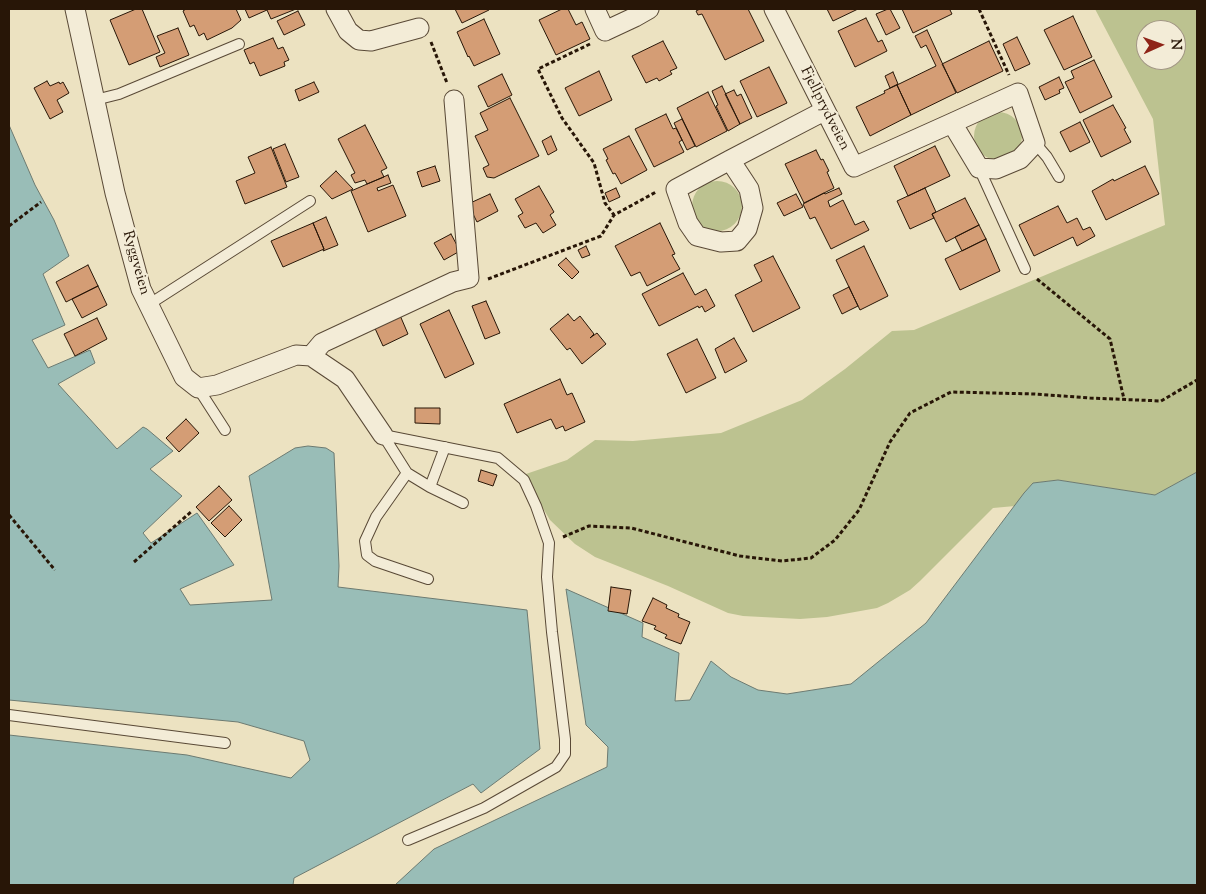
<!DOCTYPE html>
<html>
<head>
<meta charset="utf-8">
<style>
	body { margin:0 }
	#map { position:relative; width:1206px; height:894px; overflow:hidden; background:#ece2c1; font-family:"Sorts Mill Goudy",serif }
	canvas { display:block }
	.frame { position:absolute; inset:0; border:10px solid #281607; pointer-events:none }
	.north { position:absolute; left:1136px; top:20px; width:50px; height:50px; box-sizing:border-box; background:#f3ecd7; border:1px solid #a29684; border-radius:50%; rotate:88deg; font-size:14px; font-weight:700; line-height:20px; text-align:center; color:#281607 }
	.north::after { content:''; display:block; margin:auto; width:18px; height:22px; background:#8f2418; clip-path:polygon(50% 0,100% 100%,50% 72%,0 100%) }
</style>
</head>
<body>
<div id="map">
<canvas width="1206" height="894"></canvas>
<div class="frame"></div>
<div class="north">N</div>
</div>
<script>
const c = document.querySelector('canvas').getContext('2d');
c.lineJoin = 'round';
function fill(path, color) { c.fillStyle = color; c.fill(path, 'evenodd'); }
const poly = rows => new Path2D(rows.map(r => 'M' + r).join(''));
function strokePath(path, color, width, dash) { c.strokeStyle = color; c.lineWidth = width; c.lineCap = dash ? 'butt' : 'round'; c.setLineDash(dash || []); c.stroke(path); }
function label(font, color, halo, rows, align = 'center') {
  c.font = font + ' "Sorts Mill Goudy",serif'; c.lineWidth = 4.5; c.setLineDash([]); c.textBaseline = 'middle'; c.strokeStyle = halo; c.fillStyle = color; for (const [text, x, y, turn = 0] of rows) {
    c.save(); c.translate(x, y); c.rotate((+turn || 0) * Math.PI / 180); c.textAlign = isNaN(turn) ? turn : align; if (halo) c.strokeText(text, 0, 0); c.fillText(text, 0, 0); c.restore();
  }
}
fill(poly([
	[1095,9,1197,9,1197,472,1155,495,1058,480,1034,483,1015,506,993,508,920,581,910,590,888,603,877,608,827,617,800,619,743,616,728,613,668,586,595,557,575,544,550,520,523,475,567,460,595,440,633,441,721,433,802,400,845,369,892,331,914,330,1165,225,1153,119],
	[1146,30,1176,30,1176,60,1146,60],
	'974 136a24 24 0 1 1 48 0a24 24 0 1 1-48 0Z',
	'692 206a25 25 0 1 1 50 0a25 25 0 1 1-50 0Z'
]), '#bcc290');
const water = poly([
	[9,125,35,185,54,220,69,256,43,274,65,325,32,340,48,368,90,350,95,363,58,384,117,449,143,427,147,429,173,451,150,469,182,496,143,533,151,543,197,513,234,565,180,589,190,605,272,600,249,476,295,448,308,446,326,448,334,453,339,566,338,587,527,610,540,749,481,793,473,784,294,878,293,885,9,885,9,735,187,755,291,778,310,760,304,741,238,722,9,700,9,125],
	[1197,472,1197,885,395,885,434,849,607,767,608,747,586,725,566,589,643,623,642,637,679,653,675,701,690,700,711,661,731,677,758,690,787,694,851,684,926,623,1024,493,1033,483,1058,480,1155,495,1197,472]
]);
fill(water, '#99bdb7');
strokePath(water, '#6c7a71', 1);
const building = poly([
	[136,9,142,9,160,52,129,65,110,20,136,9],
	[186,9,236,9,241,20,232,28,207,40,204,33,199,36,194,25,190,27,183,11,186,9],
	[245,9,296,9,271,19,267,10,249,18,245,9],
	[455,9,488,9,489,10,462,23,455,9],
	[562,9,568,9,576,25,582,22,590,39,556,55,539,20,562,9],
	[700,9,748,9,764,41,725,60,702,14,698,15,696,11,700,9],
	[827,9,858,9,833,21,827,9],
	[888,9,890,9,900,28,886,35,876,14,888,9],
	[902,9,952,9,950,10,952,14,913,33,902,9],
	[298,11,305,25,284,35,277,21,298,11],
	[1073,16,1092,57,1064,70,1044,30,1073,16],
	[866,18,878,42,882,40,887,51,855,67,838,31,866,18],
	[484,19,500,54,474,66,469,56,468,57,457,32,484,19],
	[178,28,189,55,160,67,156,57,165,53,157,36,178,28],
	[927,30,956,93,911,115,897,85,936,66,926,45,921,48,915,36,927,30],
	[1017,37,1030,64,1015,71,1003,44,1017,37],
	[273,38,278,49,283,47,289,60,284,62,285,66,260,76,254,62,250,64,244,50,273,38],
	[663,41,677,68,670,71,672,74,659,81,657,78,646,83,632,56,663,41],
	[989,41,1003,71,957,93,942,64,989,41],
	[1094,60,1112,97,1080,113,1065,82,1074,78,1071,71,1094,60],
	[769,67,787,103,757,117,740,81,769,67],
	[599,71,612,100,579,116,565,88,599,71],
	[893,72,898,84,890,88,885,76,893,72],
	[502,74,512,95,488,107,478,86,502,74],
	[1059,77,1064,88,1059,90,1060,93,1045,100,1039,87,1059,77],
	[47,81,50,86,59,82,60,84,63,82,69,93,57,100,63,112,50,119,34,88,47,81],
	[314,82,319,92,299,101,295,90,314,82],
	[897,85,911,115,870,136,856,107,885,93,884,91,897,85],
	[722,86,740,124,728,131,716,106,718,105,712,91,722,86],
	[734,90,737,96,741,94,752,118,740,124,725,94,734,90],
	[708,92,727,131,696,147,677,108,708,92],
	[510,98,539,156,494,178,487,177,483,168,489,165,475,136,488,130,480,113,510,98],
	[1113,105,1126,128,1124,129,1131,142,1101,157,1083,120,1113,105],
	[666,114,673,129,676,128,682,140,679,142,684,152,654,167,635,129,666,114],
	[682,119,695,146,687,150,674,123,682,119],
	[1080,122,1090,142,1070,152,1060,132,1080,122],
	[365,125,387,168,381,171,384,177,367,184,365,180,355,183,351,175,355,173,338,139,365,125],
	[551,136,557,150,548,155,542,141,551,136],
	[629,136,647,170,621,184,615,173,613,174,606,160,608,159,603,149,629,136],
	[285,144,299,177,286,182,273,149,285,144],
	[935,146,950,176,908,196,894,166,935,146],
	[271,147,287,187,245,204,236,181,255,173,248,157,271,147],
	[816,150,821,160,823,159,829,171,827,172,834,188,804,203,785,164,816,150],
	[435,166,440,181,422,187,417,172,435,166],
	[1145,166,1159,194,1106,220,1092,191,1113,179,1114,181,1145,166],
	[336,171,353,189,332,199,320,186,336,171],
	[388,175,391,183,377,188,378,191,393,185,406,216,368,232,351,191,388,175],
	[539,186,554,212,550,215,556,225,543,233,536,223,525,228,518,216,523,213,515,199,539,186],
	[616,188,620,197,609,202,605,193,616,188],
	[839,188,842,194,828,201,830,207,843,200,855,225,864,221,869,230,831,249,815,217,810,219,803,204,824,193,825,194,839,188],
	[925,188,936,212,932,214,934,218,910,229,897,201,925,188],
	[490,194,498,211,477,222,468,204,490,194],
	[796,194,803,207,784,216,777,203,796,194],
	[965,198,979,225,946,242,932,214,965,198],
	[1058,206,1067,223,1077,218,1083,230,1090,227,1095,236,1077,246,1073,237,1034,256,1019,225,1058,206],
	[326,217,338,245,323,251,324,249,313,223,326,217],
	[313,223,324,249,283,267,271,241,313,223],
	[660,223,675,254,672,255,680,269,647,286,640,272,631,276,615,246,660,223],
	[979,225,986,239,962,251,955,237,979,225],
	[451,234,460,251,444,260,434,243,451,234],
	[986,239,1000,271,960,290,945,259,986,239],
	[586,246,590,255,582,258,578,250,586,246],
	[864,246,888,296,860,310,836,260,864,246],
	[773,256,800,308,753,332,735,295,762,281,754,265,773,256],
	[566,258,579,272,572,279,558,265,566,258],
	[88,265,98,286,66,302,56,282,88,265],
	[683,273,695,295,706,289,715,306,705,312,702,306,699,308,698,306,659,326,642,294,683,273],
	[98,286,107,305,82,318,72,299,98,286],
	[849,287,858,306,842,314,833,295,849,287],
	[486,301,500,333,485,339,472,306,486,301],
	[449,310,474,364,445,378,420,324,449,310],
	[399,313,408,334,383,346,373,324,399,313],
	[568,314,574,321,580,316,594,334,590,338,597,333,606,344,582,364,570,348,567,350,550,329,568,314],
	[97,318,107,339,75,356,64,334,97,318],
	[734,338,747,361,725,373,715,349,734,338],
	[697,339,716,378,686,393,667,354,697,339],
	[560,379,567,395,572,393,585,422,565,431,563,426,556,429,551,419,517,433,504,404,560,379],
	[415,408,440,408,440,424,415,423,415,408],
	[186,419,199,433,179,452,166,438,186,419],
	[481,470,497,475,493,486,478,481,481,470],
	[219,486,232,500,209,521,196,507,219,486],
	[229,506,242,520,225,537,211,523,229,506],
	[611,587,631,590,627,614,608,611,611,587],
	[653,598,667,605,666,608,679,614,678,617,690,622,681,644,665,638,667,635,654,629,656,626,642,621,653,598]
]);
fill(building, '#d49d75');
strokePath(building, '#281607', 1);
const service = poly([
	[95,100,119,94,239,44],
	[1035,143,1047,157,1059,177],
	[979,168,1025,269],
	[148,305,310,201],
	[198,388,225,430],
	[383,435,498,458,524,480,536,506,549,543,547,577,552,632,565,739,565,754,556,767,484,808,408,840],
	[383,435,407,473,430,487,463,503],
	[407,473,376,517,365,541,367,555,375,561,428,579],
	[430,487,445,447],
	[9,715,225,743]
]);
const minor = poly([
	[75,9,115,193,141,289,184,377,198,388,217,385,296,355,311,356,345,379,383,435],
	[336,9,348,31,359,40,371,41,419,28],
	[595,9,605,31,635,17,649,9],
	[774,9,854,167,952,123,1018,93,1035,143,1020,159,996,169,979,168,952,123],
	[730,160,749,189,753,208,747,229,737,241,721,242,697,236,688,223,676,189,730,160,824,111],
	[311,356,322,343,453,282,469,278,454,100]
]);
strokePath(service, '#594936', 12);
strokePath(minor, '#594936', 21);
strokePath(poly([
	[979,9,1009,75],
	[431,42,447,83],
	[590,44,538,69,562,118,594,163,605,203,614,215],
	[9,226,41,202],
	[488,279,601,236,614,215,656,192],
	[1037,279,1110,339,1124,399],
	[9,515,55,570],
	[563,537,589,526,631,528,740,556,782,561,811,558,835,540,859,510,890,442,910,413,951,392,1035,394,1090,398,1161,401,1197,380],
	[134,562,192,511]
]), '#281607', 3, [4, 2.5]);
strokePath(service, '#f3ecd7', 10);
strokePath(minor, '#f3ecd7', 19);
label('15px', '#281607', '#f3ecd7', [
	["Fjellprydveien",824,109,63],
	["Ryggveien",135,263,74]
]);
</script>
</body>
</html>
